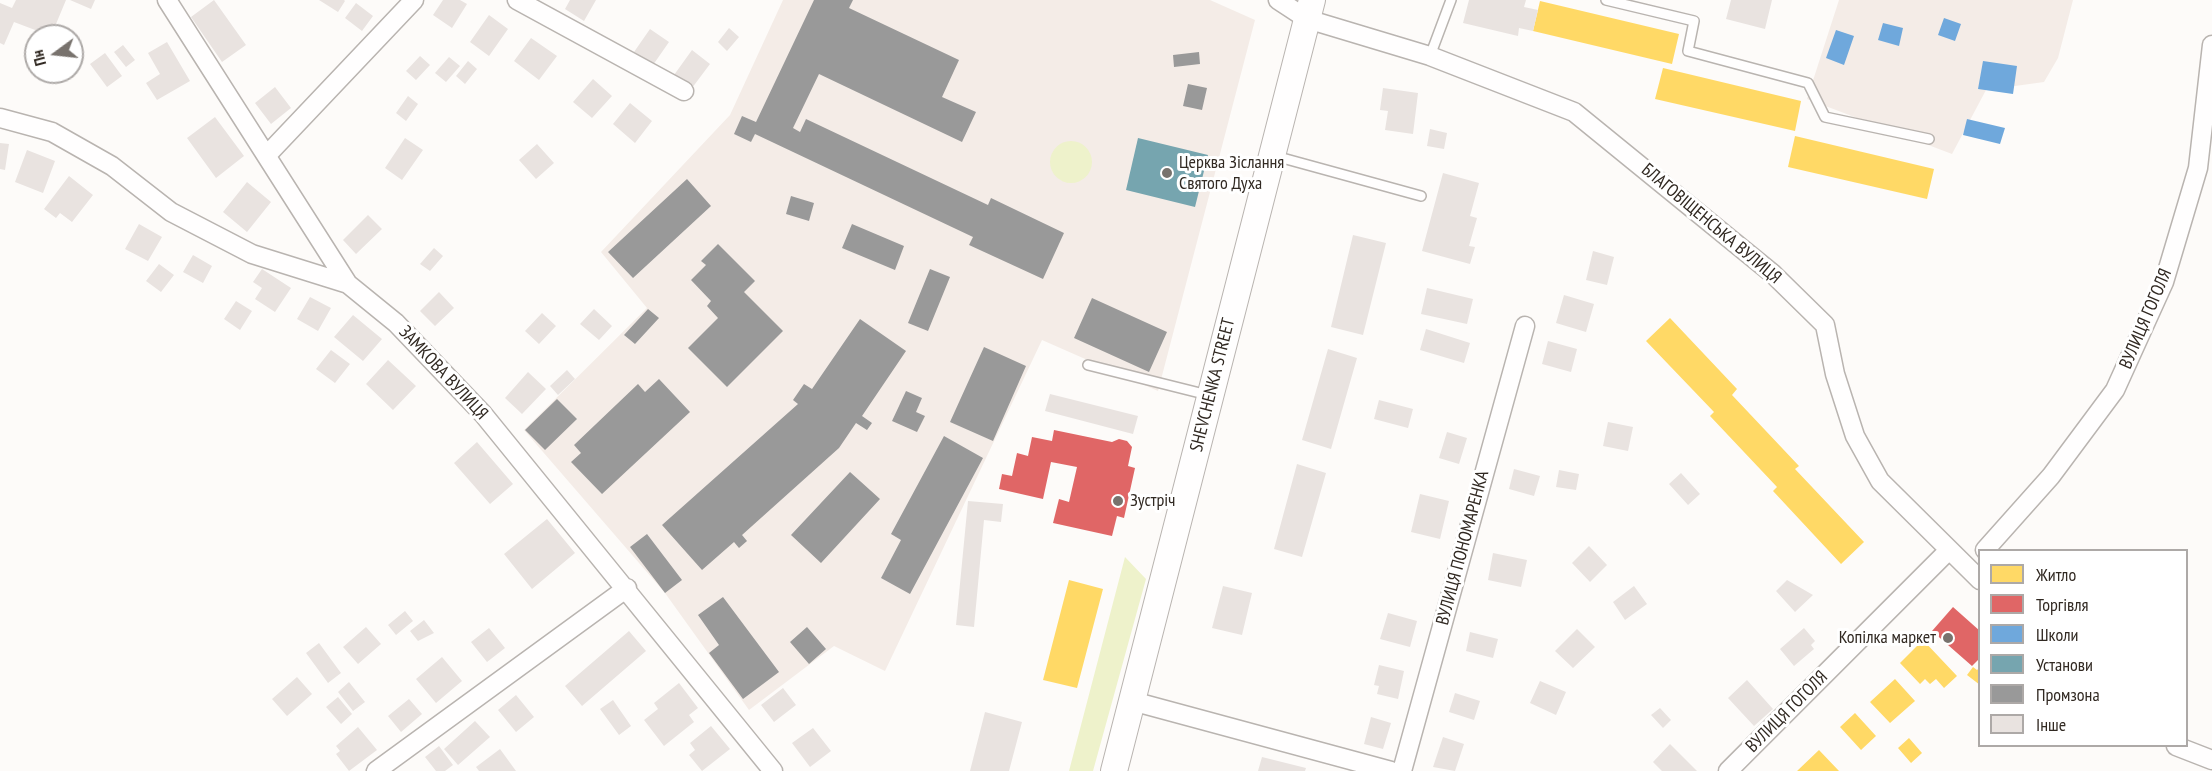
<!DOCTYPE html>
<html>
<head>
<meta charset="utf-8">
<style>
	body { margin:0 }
	#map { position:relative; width:2212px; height:771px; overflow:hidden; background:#fdfbf9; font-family:"PT Sans Narrow",sans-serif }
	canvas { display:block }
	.legend { position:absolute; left:1978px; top:549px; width:210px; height:198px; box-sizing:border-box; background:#fff; border:2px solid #ada9a7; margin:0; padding:8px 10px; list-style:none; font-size:18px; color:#312922 }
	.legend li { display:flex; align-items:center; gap:12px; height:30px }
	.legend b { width:30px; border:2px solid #ada9a7 }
	.north { position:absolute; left:24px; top:24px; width:60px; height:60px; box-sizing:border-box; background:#fff; border:2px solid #ada9a7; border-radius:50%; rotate:255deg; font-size:16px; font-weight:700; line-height:24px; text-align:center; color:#312922 }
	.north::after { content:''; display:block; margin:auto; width:21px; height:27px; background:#78726d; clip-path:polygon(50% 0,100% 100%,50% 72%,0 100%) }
</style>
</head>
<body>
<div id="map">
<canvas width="2212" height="771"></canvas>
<ul class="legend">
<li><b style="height:16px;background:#ffd966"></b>Житло</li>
<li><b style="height:16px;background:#e06666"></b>Торгівля</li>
<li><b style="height:16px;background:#6fa8dc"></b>Школи</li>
<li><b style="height:16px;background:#76a5af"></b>Установи</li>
<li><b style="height:16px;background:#999"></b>Промзона</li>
<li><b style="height:16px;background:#e9e3e0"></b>Інше</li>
</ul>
<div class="north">Пн</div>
</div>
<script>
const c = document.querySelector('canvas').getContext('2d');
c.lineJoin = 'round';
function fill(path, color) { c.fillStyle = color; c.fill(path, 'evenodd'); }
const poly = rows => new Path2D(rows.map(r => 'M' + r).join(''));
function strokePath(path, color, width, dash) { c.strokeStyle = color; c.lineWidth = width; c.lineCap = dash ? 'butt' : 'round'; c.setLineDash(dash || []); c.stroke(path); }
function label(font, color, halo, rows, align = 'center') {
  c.font = font + ' "PT Sans Narrow",sans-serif'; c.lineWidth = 6; c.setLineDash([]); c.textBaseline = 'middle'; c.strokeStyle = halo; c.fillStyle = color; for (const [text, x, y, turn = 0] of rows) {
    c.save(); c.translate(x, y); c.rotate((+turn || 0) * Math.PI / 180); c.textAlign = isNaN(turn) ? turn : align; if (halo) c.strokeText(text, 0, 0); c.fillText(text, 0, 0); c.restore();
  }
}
fill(poly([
	[783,0,1210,0,1255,20,1158,391,1042,340,885,671,834,646,749,710,665,593,524,430,647,308,601,252,730,115],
	[1839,0,2073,0,2058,58,2044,82,1986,90,1952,154,1807,99]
]), '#f4ece7');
fill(poly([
	'1050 162a21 21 0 1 1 42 0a21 21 0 1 1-42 0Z',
	[1125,557,1146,579,1093,771,1069,771]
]), '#eef2cb');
fill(poly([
	[1540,1,1679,34,1672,64,1533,31],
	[1663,68,1801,101,1795,131,1655,99],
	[1795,136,1934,169,1927,199,1788,167],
	[1670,318,1737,389,1732,395,1799,466,1795,469,1864,542,1841,564,1773,491,1777,487,1710,416,1714,412,1646,341],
	[1069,580,1103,589,1077,688,1043,680],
	[1923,640,1957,676,1944,688,1936,679,1930,684,1925,679,1920,684,1900,663],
	[1973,667,1977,670,1980,667,1980,685,1967,675],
	[1895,679,1915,701,1890,723,1870,702],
	[1855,713,1876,736,1861,750,1840,727],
	[1909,738,1922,753,1911,763,1898,748],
	[1819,750,1839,771,1797,771]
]), '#ffd966');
fill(poly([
	[1054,430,1112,442,1119,439,1127,441,1132,447,1128,466,1135,468,1124,518,1117,516,1112,536,1053,523,1059,499,1069,502,1077,467,1051,462,1043,499,999,489,1002,474,1012,476,1017,453,1028,456,1032,437,1052,441],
	[1953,607,1980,631,1980,658,1972,666,1932,631]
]), '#e06666');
fill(poly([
	[1944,18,1961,24,1955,41,1938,35],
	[1883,23,1903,28,1899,46,1878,40],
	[1836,30,1854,36,1844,65,1826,58],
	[1983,61,2017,66,2013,94,1978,89],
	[1967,119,2005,128,2000,144,1963,135]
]), '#6fa8dc');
fill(poly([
	[1138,138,1208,155,1195,207,1126,190]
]), '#76a5af');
fill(poly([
	[814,0,853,0,849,8,959,60,942,97,976,112,962,142,819,74,793,128,800,132,806,119,988,205,991,198,1064,233,1043,279,969,245,973,237,755,134,751,142,734,134,742,116,756,122],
	[1199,52,1200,64,1174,67,1173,55],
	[1188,84,1207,88,1202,110,1183,106],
	[687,179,711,206,633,278,608,252],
	[791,196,814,203,809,221,786,214],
	[852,224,904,246,895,270,842,248],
	[718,244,755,281,744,292,783,331,727,387,688,348,718,318,707,306,711,301,691,280,706,265,701,261],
	[930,269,950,277,928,331,908,323],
	[1092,298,1167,332,1149,372,1074,338],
	[648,309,659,318,635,344,624,335],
	[860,319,906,351,862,416,872,423,867,430,856,423,839,448,742,535,747,541,739,548,734,542,702,570,662,525,798,404,793,400,804,384,812,389],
	[984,347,1026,366,993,441,950,422],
	[659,379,690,412,602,494,571,462,581,453,574,445,638,384,645,392],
	[906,391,922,398,916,412,925,416,917,432,892,421],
	[557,399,577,419,545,450,525,430],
	[944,436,983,458,910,594,881,578,901,540,891,534],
	[850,472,880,499,821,563,791,535],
	[647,534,682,580,665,593,630,547],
	[723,597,779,672,743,699,709,653,719,645,698,615],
	[807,627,826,649,809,664,790,642]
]), '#999');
fill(poly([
	[16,0,66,0,51,36,14,22,4,45,0,43,0,3,12,8],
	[70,0,95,0,91,9],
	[214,0,246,45,222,62,191,17],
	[319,0,344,0,345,1,338,12],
	[443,0,460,0,467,4,452,28,433,15],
	[570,0,596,0,584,21,565,9],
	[1469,0,1526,0,1524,7,1538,10,1533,31,1519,28,1518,36,1463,23],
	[1731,0,1772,0,1765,29,1726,19],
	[356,3,373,16,362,31,345,18],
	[489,15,508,29,489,56,470,42],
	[729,28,739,37,727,51,718,42],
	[650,29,669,42,653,65,634,52],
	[531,38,557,56,539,80,514,61],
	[167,42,190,81,157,100,146,83,160,74,148,53],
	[123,45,135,60,126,67,114,52],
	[692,50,710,64,692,88,674,75],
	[105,53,122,76,107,87,90,64],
	[420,56,430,65,416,80,406,71],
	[449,57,460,66,446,82,435,73],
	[468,61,477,69,465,84,456,76],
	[593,79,612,96,592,118,573,102],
	[275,87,291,108,271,124,255,103],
	[1383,88,1418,93,1413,134,1385,130,1388,111,1380,110],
	[408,96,418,104,406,121,396,113],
	[630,103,652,121,635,143,613,124],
	[215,117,244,156,216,178,187,138],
	[1430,129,1447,133,1444,149,1427,146],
	[405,138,423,150,402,180,385,168],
	[0,143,9,144,5,170,0,169],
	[537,144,554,163,536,179,519,160],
	[27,150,55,161,43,193,15,182],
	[1443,173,1479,183,1470,216,1477,218,1469,246,1475,247,1470,264,1422,251],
	[69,176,93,195,72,222,60,213,56,218,44,209],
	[247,182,271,202,247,232,223,212],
	[368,215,382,229,356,254,343,240],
	[139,224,162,237,148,261,125,249],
	[1353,235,1386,243,1363,335,1331,327],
	[434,248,443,256,430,271,420,264],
	[1593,251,1614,257,1607,285,1586,280],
	[193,255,212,266,203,283,183,272],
	[159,264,174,275,161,292,146,281],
	[262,269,291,288,275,312,255,299,262,288,253,282],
	[1427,288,1473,299,1467,324,1421,314],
	[439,292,454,308,435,326,420,311],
	[1564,295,1594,304,1586,332,1556,323],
	[310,297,331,308,318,331,297,319],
	[236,301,252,311,240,330,224,319],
	[594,309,612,326,599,340,580,324],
	[542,313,556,326,539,344,525,331],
	[353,315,382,339,363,361,334,337],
	[1426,329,1470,343,1464,363,1420,350],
	[1548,341,1577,349,1571,372,1542,364],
	[1328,349,1357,358,1331,449,1302,440],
	[331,350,350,364,335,383,316,369],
	[388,360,416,386,393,410,366,384],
	[567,370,575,379,558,395,550,386],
	[528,372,546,389,522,414,505,398],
	[1050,394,1138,416,1133,434,1045,411],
	[1379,400,1413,409,1408,428,1374,419],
	[1608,422,1633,427,1628,451,1603,446],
	[1447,432,1467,438,1459,464,1439,458],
	[477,442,513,484,490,504,454,463],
	[1297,464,1326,473,1302,557,1274,549],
	[1514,469,1540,476,1534,496,1509,489],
	[1559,470,1579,474,1576,490,1556,487],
	[1681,473,1700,494,1688,505,1669,484],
	[1420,494,1449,501,1440,539,1411,532],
	[968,501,1003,504,1001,522,984,520,974,627,956,625],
	[547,519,575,553,532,589,504,554],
	[1589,546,1607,565,1590,582,1572,563],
	[1493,553,1527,560,1521,587,1488,580],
	[1787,580,1813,595,1795,612,1776,591],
	[1223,586,1252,593,1242,635,1212,628],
	[1634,586,1647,604,1625,620,1613,602],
	[405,611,413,621,396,635,388,625],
	[1388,613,1417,621,1410,647,1380,639],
	[424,620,434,633,418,641,410,631],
	[366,627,381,644,358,664,343,647],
	[489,628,505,648,487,662,471,642],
	[1804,628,1815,641,1811,645,1814,649,1794,666,1780,649],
	[1577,629,1595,647,1573,668,1555,651],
	[629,631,646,651,582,706,565,686],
	[1470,632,1498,639,1493,658,1466,651],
	[319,643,341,673,328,683,306,653],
	[442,657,462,681,436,703,416,679],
	[1379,665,1404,671,1398,699,1377,694,1379,686,1374,685],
	[297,677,312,694,287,716,272,699],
	[1747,680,1773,709,1754,726,1728,698],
	[1540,681,1566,692,1556,715,1530,703],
	[349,682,365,702,353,711,338,692],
	[679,683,698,708,689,715,694,722,664,746,644,720,658,709,654,703],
	[783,688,796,705,774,722,761,705],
	[1455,693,1480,701,1474,720,1449,712],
	[516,695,534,717,516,732,498,710],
	[338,697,352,714,341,724,326,707],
	[409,699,422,714,401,732,388,716],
	[613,700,631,726,619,735,600,709],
	[1660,708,1671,720,1663,728,1651,715],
	[985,712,1022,722,1009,771,970,771],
	[1371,717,1391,723,1383,749,1364,744],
	[475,721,490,737,458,765,444,749],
	[711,726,730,749,702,771,689,755,695,750,690,743],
	[358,727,377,750,349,771,336,754,340,751,336,746],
	[813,728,831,751,810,767,792,743],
	[1443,737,1464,744,1455,771,1433,767],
	[1670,744,1697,771,1662,771,1653,762],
	[439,746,453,765,445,771,436,771,425,757],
	[500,749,516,771,479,771,476,767],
	[1262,757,1306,768,1305,771,1258,771]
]), '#e9e3e0');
const lane = poly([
	[1606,0,1694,21,1688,51,1808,83,1825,117,1929,139],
	[1430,56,1451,0],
	[1275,156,1421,196],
	[1088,365,1208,395]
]);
const street = poly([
	[167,0,348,284,396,323,483,414,773,771],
	[517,0,684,91],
	[1278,0,1307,19,1430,56,1574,112,1773,274,1825,325,1835,374,1855,436,1880,481,1980,580],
	[0,118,52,132,112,166,171,212,252,254,348,284],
	[267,155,414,0],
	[1985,550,2051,476,2115,390,2164,282,2198,168,2212,45],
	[1132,701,1391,771],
	[2176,746,2212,760],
	[376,771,627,588],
	[1402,771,1525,326],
	[1728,771,1948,551]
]);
const secondary = poly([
	[1114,771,1312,0]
]);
strokePath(lane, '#b9b4b0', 12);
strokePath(street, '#b9b4b0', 21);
strokePath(secondary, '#b9b4b0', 28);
strokePath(lane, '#fffefe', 9);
strokePath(street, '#fffefe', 18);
strokePath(secondary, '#fffefe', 26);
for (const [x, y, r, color] of [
	[1167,173,6,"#78726d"],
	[1118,501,6,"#78726d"],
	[1948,638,6,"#78726d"]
]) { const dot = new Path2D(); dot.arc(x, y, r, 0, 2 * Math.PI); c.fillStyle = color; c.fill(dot); strokePath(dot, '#fff', 2); }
label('18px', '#312922', '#fff', [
	["Церква Зіслання",1179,163],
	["Святого Духа",1179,184],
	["Зустріч",1130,501],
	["Копілка маркет",1936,638,"right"]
], 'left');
label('18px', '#312922', '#fff', [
	["БЛАГОВІЩЕНСЬКА ВУЛИЦЯ",1711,224,40],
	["ВУЛИЦЯ ГОГОЛЯ",2146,319,-67],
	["ЗАМКОВА ВУЛИЦЯ",443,373,47],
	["SHEVCHENKA STREET",1213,385,-76],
	["ВУЛИЦЯ ПОНОМАРЕНКА",1463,548,-75],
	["ВУЛИЦЯ ГОГОЛЯ",1787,712,-45]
]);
</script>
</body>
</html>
